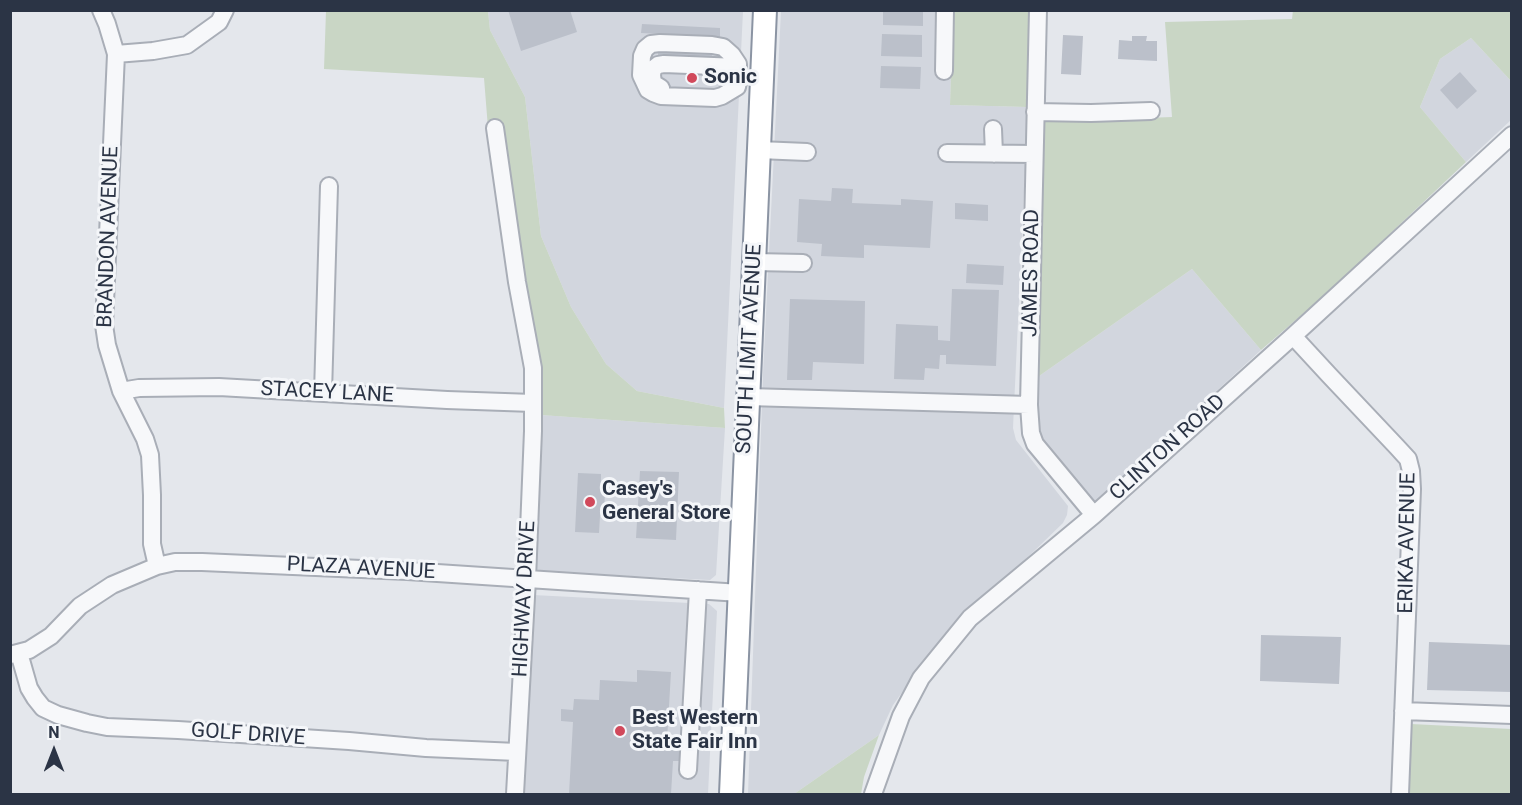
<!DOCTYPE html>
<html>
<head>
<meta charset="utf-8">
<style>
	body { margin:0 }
	#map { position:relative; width:1522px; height:805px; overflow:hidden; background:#e4e7ec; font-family:Roboto,sans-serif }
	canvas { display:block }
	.frame { position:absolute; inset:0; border:12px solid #2b3445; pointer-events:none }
	.north { position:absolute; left:24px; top:721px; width:60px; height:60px; -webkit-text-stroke:4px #f4f6f9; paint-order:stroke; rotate:0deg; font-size:16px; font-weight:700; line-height:24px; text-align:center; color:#2b3445 }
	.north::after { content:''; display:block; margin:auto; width:21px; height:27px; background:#2b3445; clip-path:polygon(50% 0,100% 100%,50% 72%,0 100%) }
</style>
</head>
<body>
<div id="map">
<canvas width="1522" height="805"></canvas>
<div class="frame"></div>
<div class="north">N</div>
</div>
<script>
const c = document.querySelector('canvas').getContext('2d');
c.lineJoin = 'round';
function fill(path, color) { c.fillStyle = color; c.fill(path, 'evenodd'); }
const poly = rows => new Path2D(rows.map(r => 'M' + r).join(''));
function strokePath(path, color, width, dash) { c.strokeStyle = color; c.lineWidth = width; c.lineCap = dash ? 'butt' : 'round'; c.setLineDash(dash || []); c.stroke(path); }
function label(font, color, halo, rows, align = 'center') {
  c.font = font + ' Roboto,sans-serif'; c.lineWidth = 6; c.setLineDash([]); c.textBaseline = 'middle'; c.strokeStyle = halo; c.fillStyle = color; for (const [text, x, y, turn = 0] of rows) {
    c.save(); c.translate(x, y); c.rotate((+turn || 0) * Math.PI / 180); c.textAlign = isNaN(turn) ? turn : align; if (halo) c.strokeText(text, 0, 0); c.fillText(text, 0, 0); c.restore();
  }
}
fill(poly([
	[488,11,743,11,724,408,637,391,606,364,571,307,541,236,525,97,490,30],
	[781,11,953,11,950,105,1028,107,1013,428,1016,440,1068,506,1067,515,1063,523,934,648,893,705,879,735,794,794,748,794,763,374],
	[1471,38,1511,81,1511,120,1466,162,1420,107,1440,59],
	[1192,269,1261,350,1097,501,1086,499,1041,448,1032,381],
	[541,415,725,428,716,575,710,580,533,571],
	[533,595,709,604,717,611,708,794,522,794]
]), '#d2d6de');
fill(poly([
	[1293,10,1511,11,1511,81,1471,38,1440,59,1420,107,1466,162,1327,293,1261,350,1192,269,1032,381,1041,122,1172,117,1165,22,1292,19],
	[326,11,488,11,490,30,525,97,541,236,571,307,606,364,637,391,724,408,725,428,541,415,488,128,484,78,324,69],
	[953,11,1031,11,1028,107,950,105],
	[1411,724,1511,729,1511,794,1407,794],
	[879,735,864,777,861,794,794,794]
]), '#c9d6c5');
fill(poly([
	[508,10,570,10,577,32,521,51],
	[883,10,923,10,923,26,883,25],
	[642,24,720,28,720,37,641,33],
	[882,34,922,35,922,57,881,56],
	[1063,35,1083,36,1081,75,1061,74],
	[1132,36,1147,36,1146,41,1157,41,1157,61,1118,59,1119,40,1132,41],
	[658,52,712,55,711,64,658,61],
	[881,66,921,67,920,89,880,88],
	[1460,72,1477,91,1457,109,1440,90],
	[832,188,853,189,852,203,901,205,901,199,933,201,930,248,864,245,864,258,821,256,822,244,797,242,799,199,831,201],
	[955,203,988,205,988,221,955,219],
	[967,264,1004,266,1003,285,966,283],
	[952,289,999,290,996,366,946,364,946,355,940,355,939,369,925,368,924,380,894,379,896,324,938,326,938,340,950,341],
	[790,299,865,301,864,364,813,362,812,380,787,380],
	[640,471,679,472,676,540,636,538],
	[578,473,601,474,601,489,605,489,604,516,600,516,599,533,575,532],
	[1261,635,1341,637,1339,684,1260,681],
	[1429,642,1512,645,1512,692,1427,690],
	[637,670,671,672,667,740,684,741,683,761,673,761,671,794,569,794,573,722,561,721,561,709,573,710,574,699,599,700,600,680,637,682]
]), '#bbc0ca');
const minor = poly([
	[101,10,107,24,116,54,104,325,107,345,121,391,145,439,150,455,152,495,152,544,157,566],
	[1038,10,1029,405,1031,433,1035,444,1094,515],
	[660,43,712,45,723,47,732,55,738,64,738,82,737,87,722,96,715,98,661,96,653,93,648,90,641,75,642,56,645,49,651,44,660,43],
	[116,54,153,51,187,45,219,22,225,10],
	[944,71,945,10],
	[661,88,653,83,652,75,653,69,658,65,664,64,738,67],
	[1035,112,1091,113,1151,111],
	[495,128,517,282,533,368,533,431,527,579,515,794],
	[993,129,994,154],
	[759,150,807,152],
	[947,153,1034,154],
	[754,262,803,263],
	[1293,336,1329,375,1397,447,1408,459,1411,471,1412,489,1400,794],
	[121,391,139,388,219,387,447,400,533,403],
	[323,393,329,186],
	[748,397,1029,405],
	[19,653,29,688,35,698,43,708,58,715,87,723,107,727,178,730,349,741,426,748,517,752],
	[10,655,29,650,51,636,80,606,112,585,157,566,175,562,202,562,407,571,740,593],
	[1403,711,1512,715],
	[688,770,698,590],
	[873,794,901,716,921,678,970,618,1094,515,1293,336,1512,135]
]);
const highway = poly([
	[731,794,765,10]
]);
strokePath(minor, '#a9aeb7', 20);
strokePath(highway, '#8b94a3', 26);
strokePath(minor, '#f7f8fa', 16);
strokePath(highway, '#fff', 22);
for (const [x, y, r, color] of [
	[692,78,6,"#d1495b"],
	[590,502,6,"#d1495b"],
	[620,731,6,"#d1495b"]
]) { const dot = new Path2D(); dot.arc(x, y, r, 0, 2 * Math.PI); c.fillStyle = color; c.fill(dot); strokePath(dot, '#f4f6f9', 2); }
label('bold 21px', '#2b3445', '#f4f6f9', [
	["Sonic",704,78],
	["Casey's",602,490],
	["General Store",602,514],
	["Best Western",632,719],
	["State Fair Inn",632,743]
], 'left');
label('21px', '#2b3445', '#f4f6f9', [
	["BRANDON AVENUE",109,237,-88],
	["JAMES ROAD",1032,273,-89],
	["SOUTH LIMIT AVENUE",750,349,-87],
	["STACEY LANE",327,393,3],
	["CLINTON ROAD",1168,448,-42],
	["ERIKA AVENUE",1408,543,-89],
	["PLAZA AVENUE",361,569,3],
	["HIGHWAY DRIVE",525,599,-87],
	["GOLF DRIVE",248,735,4]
]);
</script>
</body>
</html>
